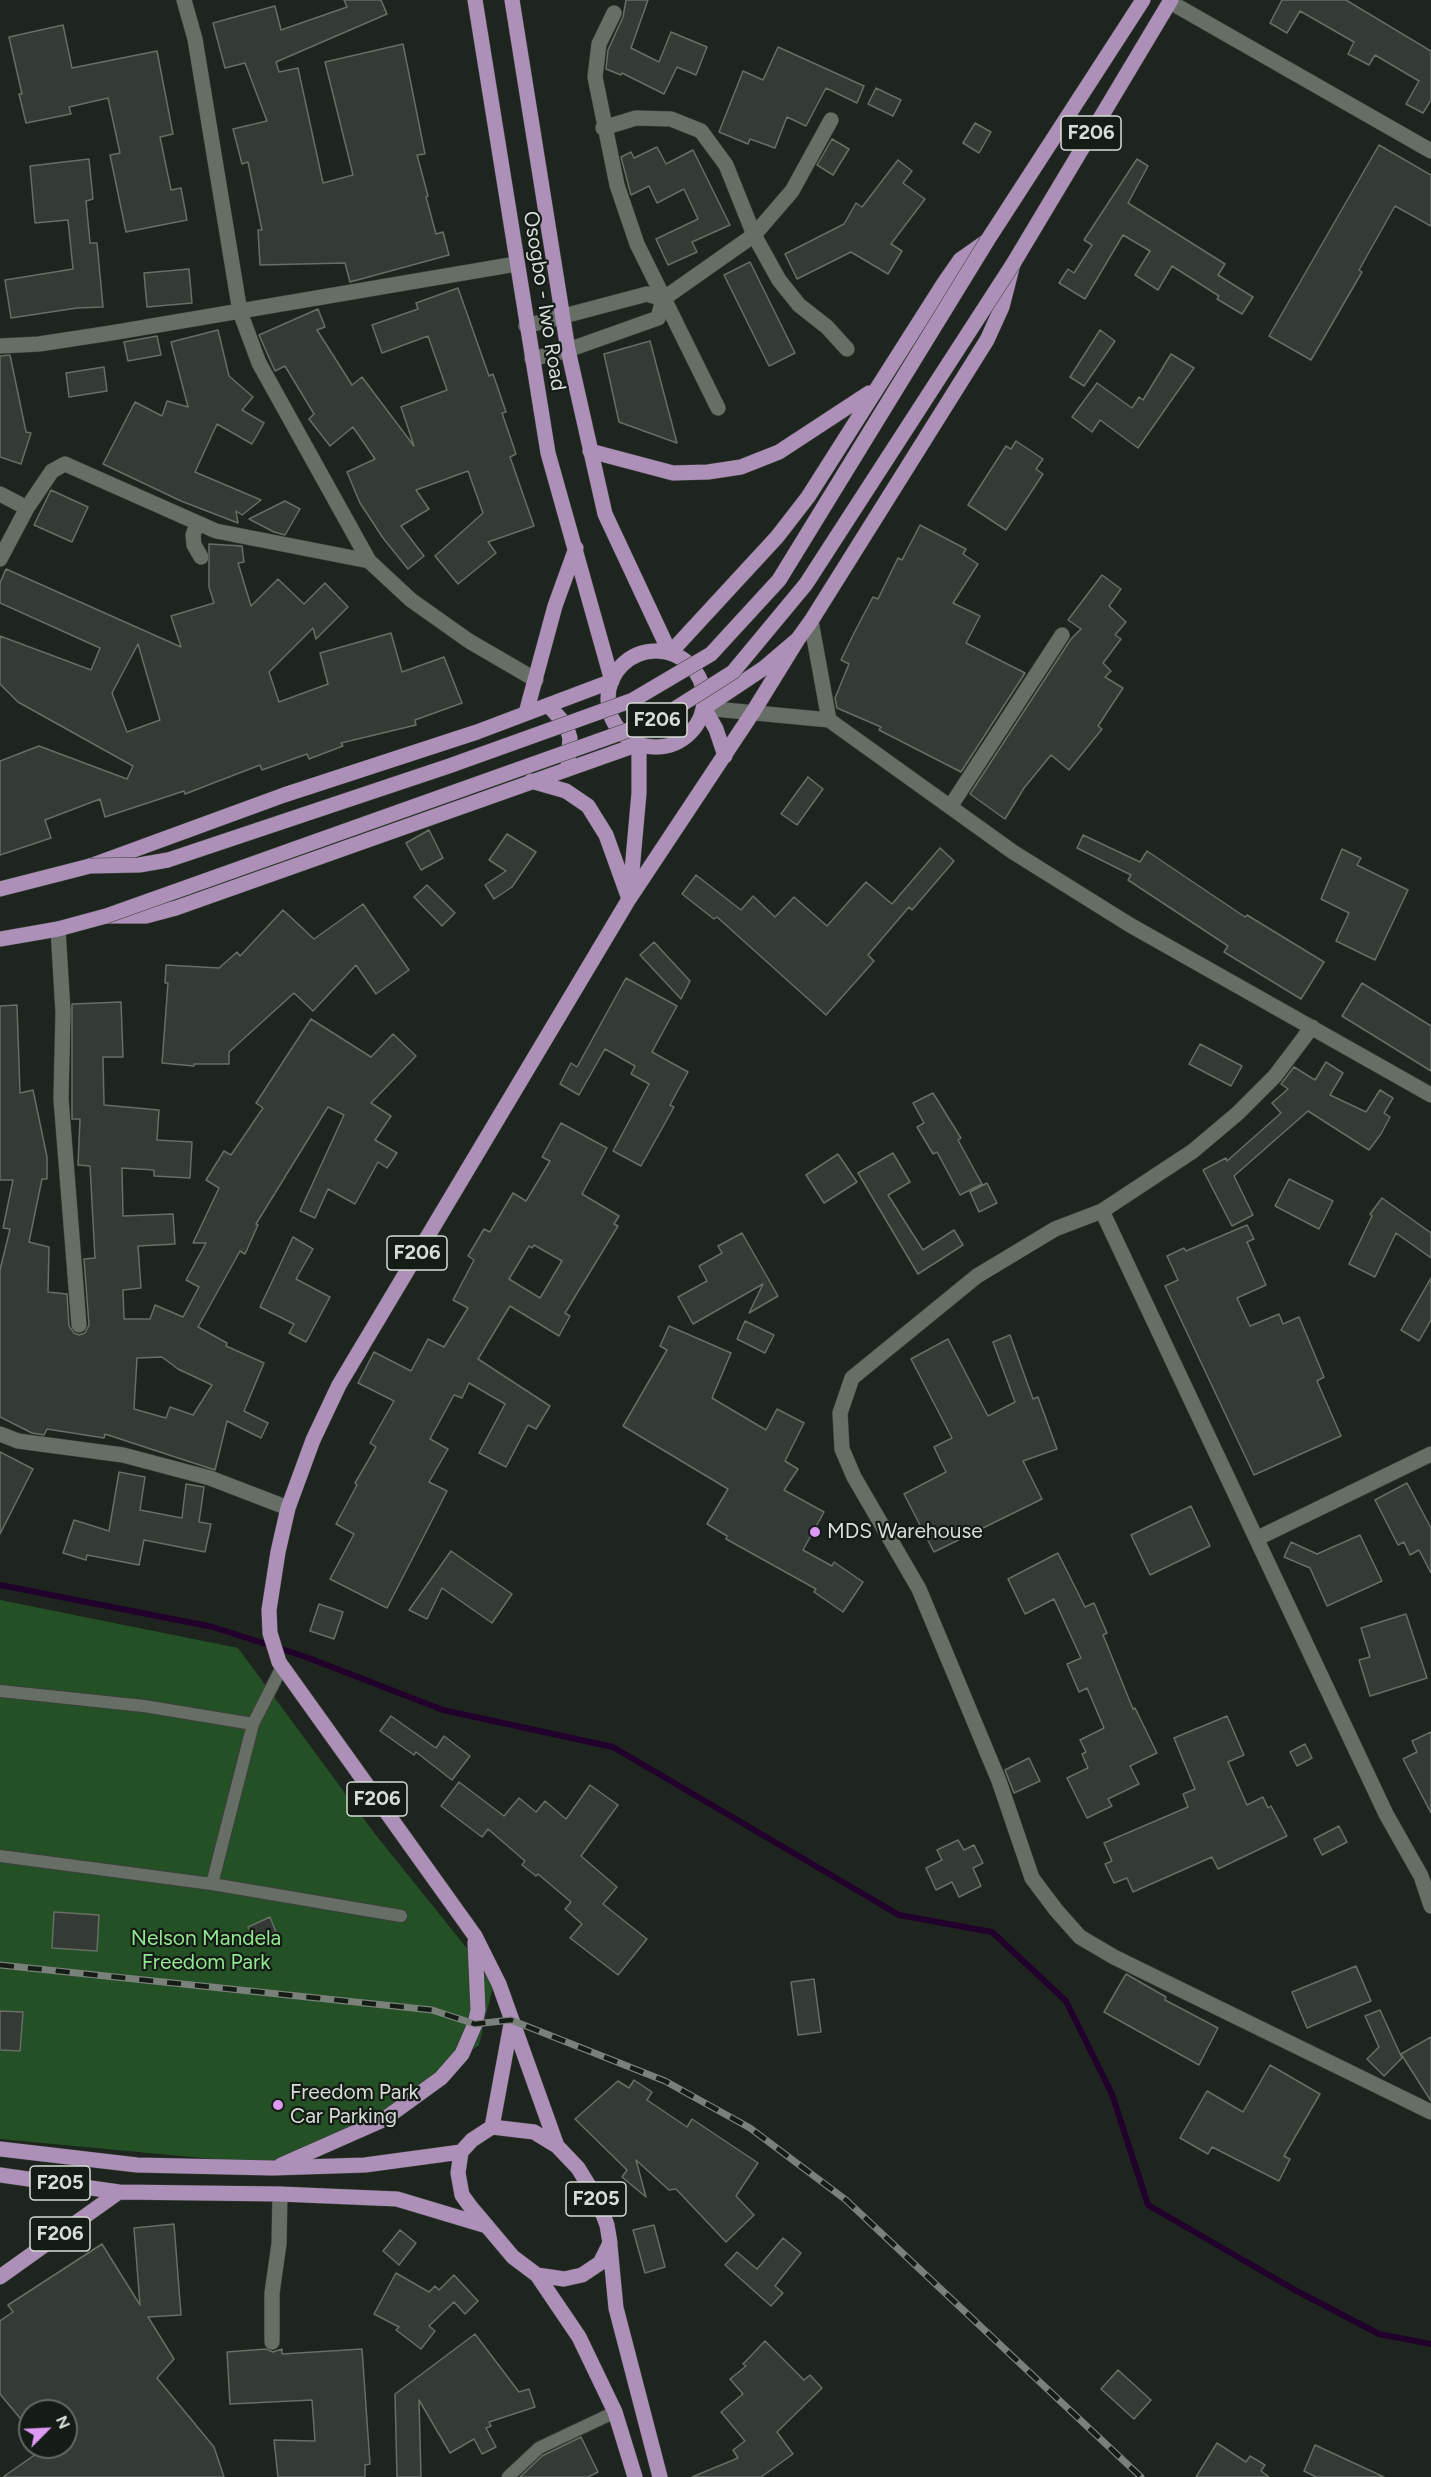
<!DOCTYPE html>
<html>
<head>
<meta charset="utf-8">
<style>
	body { margin:0 }
	#map { position:relative; width:1431px; height:2477px; overflow:hidden; background:#1e251e; font-family:Figtree,sans-serif }
	canvas { display:block }
	.north { position:absolute; left:18px; top:2399px; width:60px; height:60px; box-sizing:border-box; background:#151b15; border:2px solid #636963; border-radius:50%; rotate:66deg; font-size:16px; font-weight:700; line-height:24px; text-align:center; color:#d8ddd8 }
	.north::after { content:''; display:block; margin:auto; width:21px; height:27px; background:#dd99f4; clip-path:polygon(50% 0,100% 100%,50% 72%,0 100%) }
</style>
</head>
<body>
<div id="map">
<canvas width="1431" height="2477"></canvas>
<div class="north">N</div>
</div>
<script>
const c = document.querySelector('canvas').getContext('2d');
c.lineJoin = 'round';
function fill(path, color) { c.fillStyle = color; c.fill(path, 'evenodd'); }
const poly = rows => new Path2D(rows.map(r => 'M' + r).join(''));
function strokePath(path, color, width, dash) { c.strokeStyle = color; c.lineWidth = width; c.lineCap = dash ? 'butt' : 'round'; c.setLineDash(dash || []); c.stroke(path); }
function label(font, color, halo, rows, align = 'center') {
  c.font = font + ' Figtree,sans-serif'; c.lineWidth = 4.5; c.setLineDash([]); c.textBaseline = 'middle'; c.strokeStyle = halo; c.fillStyle = color; for (const [text, x, y, turn = 0] of rows) {
    c.save(); c.translate(x, y); c.rotate((+turn || 0) * Math.PI / 180); c.textAlign = isNaN(turn) ? turn : align; if (halo) c.strokeText(text, 0, 0); c.fillText(text, 0, 0); c.restore();
  }
}
fill(poly([
	[0,1600,238,1648,375,1834,494,1982,479,2045,382,2118,266,2164,0,2139]
]), '#245025');
strokePath(poly([
	[0,1585,213,1627,306,1657,443,1710,613,1747,899,1915,992,1932,1066,2001,1112,2094,1148,2205,1295,2290,1379,2334,1431,2344]
]), '#21002b', 6);
const building = poly([
	[344,0,381,0,387,14,276,62,279,72,298,68,323,183,353,175,325,62,403,44,425,154,417,155,428,196,426,197,436,234,443,232,449,255,350,282,345,263,260,265,258,230,262,230,248,162,242,164,233,129,267,121,245,63,225,68,213,23,275,6,281,30,347,7,344,0],
	[626,0,648,0,631,48,659,62,671,32,707,47,696,75,677,67,664,94,622,73,621,75,606,69,608,50,623,17,626,0],
	[1282,0,1346,0,1431,51,1431,100,1423,113,1406,104,1419,81,1375,55,1369,65,1348,54,1354,42,1300,11,1287,33,1270,23,1282,0],
	[63,25,72,68,157,51,173,134,160,137,171,190,181,188,187,220,126,232,110,155,120,153,108,98,69,107,71,114,26,123,19,94,22,94,9,37,63,25],
	[778,47,864,86,857,103,826,88,806,126,787,117,775,148,750,139,748,144,719,132,743,71,763,80,778,47],
	[876,88,901,100,893,116,868,104,876,88],
	[975,123,991,132,979,153,963,143,975,123],
	[832,139,849,149,833,175,817,165,832,139],
	[1379,145,1431,175,1431,226,1395,206,1359,270,1362,272,1311,360,1269,336,1379,145],
	[657,147,666,164,693,150,730,225,692,242,697,252,668,265,656,239,698,219,684,189,657,203,649,186,631,195,621,157,631,152,634,158,657,147],
	[89,159,93,199,86,201,90,243,97,243,103,307,77,308,11,318,5,280,73,269,68,220,35,223,30,166,89,159],
	[1137,159,1148,166,1128,203,1225,264,1218,275,1253,297,1242,314,1217,299,1219,296,1172,266,1158,290,1135,275,1150,251,1123,235,1085,299,1059,283,1068,269,1074,273,1092,245,1084,240,1137,159],
	[898,160,912,171,903,183,925,199,891,244,902,251,888,274,851,252,797,279,785,254,844,224,856,203,862,207,898,160],
	[750,262,795,353,769,366,724,275,750,262],
	[189,269,192,303,147,307,144,273,189,269],
	[458,288,489,376,493,374,506,412,502,413,516,454,510,457,534,526,488,542,496,553,458,584,435,556,483,513,468,471,416,490,429,509,401,526,424,556,408,569,383,538,360,503,347,472,375,459,353,427,330,446,309,419,314,414,285,366,275,371,259,335,318,309,325,327,317,330,352,385,362,377,414,446,401,407,447,390,428,336,382,353,372,325,418,309,416,303,458,288],
	[218,330,229,376,253,397,242,410,264,423,252,444,217,424,195,472,261,500,242,515,236,511,238,523,181,501,103,464,135,402,162,416,167,401,188,407,171,342,218,330],
	[1100,330,1115,341,1084,386,1070,377,1100,330],
	[157,336,161,355,128,361,124,342,157,336],
	[650,341,677,443,619,422,604,354,650,341],
	[1171,354,1194,368,1138,448,1100,420,1092,432,1072,417,1097,383,1132,408,1139,397,1143,400,1171,354],
	[10,355,26,432,31,433,21,464,0,457,0,356,10,355],
	[104,367,107,391,69,397,66,373,104,367],
	[1016,441,1043,459,1036,469,1043,474,1006,530,968,505,1006,446,1011,449,1016,441],
	[51,490,88,507,72,542,34,525,51,490],
	[285,501,300,509,285,535,274,532,249,519,285,501],
	[920,525,966,549,963,554,978,564,953,603,980,616,966,643,1025,673,961,772,879,730,881,727,837,708,835,698,849,664,841,660,854,633,873,597,878,599,898,558,902,560,920,525],
	[209,544,242,546,244,562,238,563,251,606,278,579,304,604,325,583,348,607,316,639,313,628,269,672,279,702,328,684,320,653,391,633,402,672,444,657,462,703,415,720,416,725,341,743,343,746,309,759,307,754,262,770,260,765,185,794,184,791,105,817,100,799,45,820,51,838,0,855,0,761,39,746,127,779,133,766,18,702,0,684,0,636,91,670,100,648,0,603,0,583,6,569,181,647,171,616,214,603,209,587,209,544],
	[138,644,160,720,127,732,112,693,138,644],
	[1102,575,1121,589,1109,606,1126,622,1115,635,1121,639,1103,663,1111,671,1105,677,1123,688,1098,726,1102,729,1069,770,1051,755,1024,788,1005,819,970,794,1071,639,1081,629,1068,620,1102,575],
	[808,777,823,789,797,825,781,814,808,777],
	[429,830,443,858,421,870,406,843,429,830],
	[507,834,536,852,512,887,494,899,485,885,506,871,489,860,507,834],
	[1083,835,1140,862,1147,851,1245,917,1247,915,1324,962,1301,999,1224,952,1228,946,1128,880,1131,875,1077,848,1083,835],
	[940,848,954,861,912,910,909,907,868,955,874,961,826,1015,717,917,714,919,682,894,696,875,741,910,753,896,775,917,794,897,827,926,866,882,892,904,940,848],
	[1342,849,1361,858,1357,865,1408,890,1375,960,1336,941,1349,913,1321,899,1342,849],
	[427,885,455,913,442,926,414,897,427,885],
	[363,904,409,970,376,994,356,965,313,1011,294,993,229,1052,229,1064,194,1064,194,1066,162,1063,168,983,165,983,166,965,219,968,237,952,240,956,283,910,314,939,363,904],
	[654,942,690,981,681,999,640,955,654,942],
	[626,978,677,1006,652,1052,688,1072,670,1105,674,1107,641,1166,613,1151,649,1084,631,1074,635,1066,605,1049,579,1095,560,1084,571,1063,577,1067,626,978],
	[1362,983,1431,1026,1431,1071,1342,1016,1362,983],
	[121,1002,123,1057,103,1057,104,1105,159,1110,157,1140,192,1142,190,1178,154,1176,154,1170,122,1168,123,1216,173,1214,175,1244,138,1246,141,1288,123,1290,124,1319,150,1319,155,1305,183,1317,199,1287,186,1280,206,1243,193,1243,219,1188,206,1180,224,1151,231,1155,263,1108,256,1103,311,1019,371,1057,393,1034,416,1056,371,1103,391,1116,375,1140,397,1153,387,1168,378,1162,355,1204,328,1189,315,1218,300,1211,344,1115,328,1107,256,1224,258,1225,245,1254,240,1251,198,1327,227,1343,226,1346,264,1363,244,1411,268,1423,261,1438,227,1421,215,1470,105,1434,104,1438,47,1429,44,1435,32,1433,0,1417,0,1270,10,1229,3,1228,13,1180,0,1180,0,1006,17,1005,20,1093,33,1090,47,1157,47,1179,42,1179,29,1242,49,1247,48,1292,67,1294,69,1326,74,1333,79,1335,85,1333,89,1325,84,1259,95,1258,90,1166,78,1165,80,1119,72,1119,72,1004,121,1002],
	[162,1357,178,1369,212,1385,193,1415,170,1407,166,1418,134,1409,137,1358,162,1357],
	[1200,1044,1242,1066,1231,1086,1189,1064,1200,1044],
	[1326,1062,1343,1073,1330,1095,1366,1112,1380,1090,1393,1098,1384,1113,1390,1117,1381,1134,1369,1150,1308,1111,1234,1176,1253,1215,1232,1226,1203,1170,1226,1158,1227,1161,1281,1113,1272,1103,1288,1089,1281,1084,1294,1067,1315,1080,1326,1062],
	[933,1093,961,1138,958,1140,982,1184,960,1195,937,1152,933,1154,917,1127,924,1123,913,1103,933,1093],
	[561,1123,607,1148,582,1194,619,1216,614,1224,618,1226,565,1313,570,1316,559,1336,510,1306,478,1359,550,1406,536,1429,528,1425,506,1467,479,1453,505,1404,469,1383,462,1398,454,1395,430,1439,448,1449,429,1482,447,1491,387,1608,330,1579,354,1534,336,1524,357,1485,355,1483,376,1447,370,1443,394,1401,358,1383,374,1352,411,1371,428,1339,444,1347,468,1308,453,1300,474,1260,468,1256,484,1229,490,1232,513,1193,526,1201,550,1161,542,1157,561,1123],
	[534,1245,562,1261,540,1298,509,1279,529,1246,532,1248,534,1245],
	[893,1153,910,1182,888,1195,923,1250,954,1230,963,1245,918,1274,858,1173,893,1153],
	[838,1154,857,1182,824,1203,806,1175,838,1154],
	[1289,1179,1333,1201,1319,1229,1275,1206,1289,1179],
	[987,1183,997,1203,979,1212,970,1192,987,1183],
	[1382,1198,1431,1233,1431,1258,1396,1233,1375,1277,1349,1264,1372,1216,1370,1214,1382,1198],
	[1247,1225,1254,1239,1247,1242,1266,1285,1237,1298,1250,1326,1279,1314,1283,1324,1299,1317,1324,1377,1317,1381,1341,1436,1254,1475,1165,1286,1178,1280,1167,1256,1184,1248,1186,1251,1247,1225],
	[742,1233,778,1296,749,1313,763,1284,693,1324,678,1297,707,1281,699,1266,722,1253,718,1246,742,1233],
	[293,1237,313,1249,296,1279,330,1297,306,1342,289,1333,294,1324,260,1307,293,1237],
	[1431,1278,1431,1320,1419,1341,1401,1330,1431,1278],
	[745,1321,774,1335,765,1353,737,1339,745,1321],
	[669,1326,731,1353,712,1398,766,1430,777,1409,804,1423,785,1461,798,1469,784,1490,824,1512,803,1550,832,1566,834,1562,863,1582,843,1612,814,1592,816,1589,726,1539,727,1536,707,1524,728,1489,623,1426,667,1350,660,1346,669,1326],
	[1010,1335,1033,1399,1038,1397,1057,1449,1023,1461,1042,1499,934,1552,904,1494,946,1472,934,1447,952,1438,911,1359,948,1339,988,1416,1015,1402,993,1342,1010,1335],
	[0,1452,33,1469,0,1534,0,1452],
	[119,1472,145,1477,140,1510,182,1518,186,1484,204,1487,199,1522,211,1524,205,1552,144,1540,139,1565,87,1555,86,1560,63,1553,74,1520,109,1531,119,1472],
	[1407,1483,1431,1528,1431,1573,1419,1550,1410,1555,1404,1542,1398,1545,1375,1500,1407,1483],
	[1191,1506,1210,1546,1150,1575,1131,1535,1191,1506],
	[1360,1535,1382,1581,1327,1606,1310,1568,1284,1557,1291,1542,1317,1554,1360,1535],
	[451,1551,512,1594,492,1623,442,1588,427,1619,409,1610,451,1551],
	[1058,1553,1085,1607,1094,1603,1107,1633,1103,1635,1133,1709,1135,1708,1157,1753,1130,1766,1139,1784,1108,1799,1112,1806,1087,1818,1067,1778,1088,1768,1082,1754,1086,1752,1080,1740,1104,1728,1087,1688,1079,1692,1067,1664,1081,1658,1054,1599,1025,1614,1008,1579,1058,1553],
	[319,1604,343,1612,334,1639,310,1631,319,1604],
	[1406,1614,1427,1678,1370,1696,1359,1660,1370,1657,1361,1628,1406,1614],
	[391,1716,436,1748,444,1736,470,1756,452,1780,416,1752,414,1755,380,1731,391,1716],
	[1227,1716,1244,1755,1228,1762,1247,1805,1263,1797,1268,1808,1271,1806,1287,1836,1218,1869,1212,1857,1133,1892,1127,1878,1114,1883,1105,1864,1112,1861,1104,1843,1188,1807,1183,1794,1195,1789,1174,1738,1227,1716],
	[1431,1732,1431,1813,1403,1759,1417,1752,1412,1741,1431,1732],
	[1305,1744,1312,1758,1297,1766,1290,1752,1305,1744],
	[1029,1758,1040,1781,1014,1793,1005,1770,1029,1758],
	[459,1782,504,1816,519,1798,536,1812,545,1801,566,1819,590,1785,618,1805,581,1856,617,1887,603,1904,647,1939,618,1975,570,1938,582,1924,565,1909,571,1902,538,1874,536,1876,522,1865,525,1861,488,1829,482,1837,441,1806,459,1782],
	[1339,1826,1347,1842,1322,1855,1314,1839,1339,1826],
	[958,1840,964,1850,974,1845,983,1863,973,1868,981,1886,959,1897,952,1882,936,1890,926,1868,942,1860,937,1850,958,1840],
	[54,1912,99,1915,97,1951,52,1948,54,1912],
	[270,1917,276,1932,254,1941,248,1927,270,1917],
	[1356,1966,1371,2001,1307,2028,1292,1992,1356,1966],
	[1126,1974,1166,1997,1165,2000,1218,2028,1199,2065,1104,2012,1126,1974],
	[814,1979,821,2032,798,2035,791,1982,814,1979],
	[1380,2010,1402,2058,1384,2076,1367,2059,1379,2047,1365,2016,1380,2010],
	[0,2011,23,2012,20,2051,0,2050,0,2011],
	[1431,2037,1431,2101,1401,2054,1431,2037],
	[1270,2065,1320,2094,1284,2156,1290,2159,1279,2181,1212,2147,1208,2154,1180,2138,1207,2091,1243,2112,1270,2065],
	[634,2080,652,2092,647,2100,687,2127,692,2119,758,2163,736,2196,754,2215,726,2242,676,2189,669,2190,636,2160,646,2197,622,2177,627,2170,575,2119,618,2081,629,2088,634,2080],
	[174,2224,181,2315,148,2317,174,2359,157,2378,214,2447,224,2477,3,2477,46,2447,66,2447,66,2411,30,2411,30,2430,0,2394,0,2321,13,2312,8,2305,102,2244,140,2305,134,2228,174,2224],
	[654,2225,665,2267,645,2273,633,2230,654,2225],
	[400,2230,416,2243,399,2265,383,2251,400,2230],
	[783,2238,801,2253,775,2286,783,2293,771,2306,725,2265,737,2252,757,2269,783,2238],
	[396,2273,429,2292,435,2286,439,2290,454,2275,478,2301,465,2314,454,2302,429,2326,435,2331,421,2349,396,2330,399,2327,374,2314,396,2273],
	[475,2334,519,2392,529,2389,535,2407,489,2422,491,2426,486,2428,496,2447,482,2454,474,2439,450,2453,419,2400,421,2477,397,2477,395,2394,475,2334],
	[765,2341,804,2380,810,2375,822,2388,777,2432,793,2454,761,2477,692,2477,738,2458,733,2450,745,2441,721,2412,743,2394,730,2379,746,2366,743,2364,765,2341],
	[266,2349,273,2352,282,2349,282,2354,362,2349,370,2464,365,2465,365,2477,278,2477,274,2440,315,2441,312,2400,230,2404,227,2352,266,2349],
	[1118,2370,1151,2400,1134,2419,1101,2389,1118,2370],
	[581,2437,598,2472,588,2477,520,2477,542,2456,581,2437],
	[1217,2443,1246,2462,1250,2456,1265,2465,1261,2471,1269,2477,1196,2477,1217,2443],
	[1315,2445,1384,2477,1316,2477,1304,2471,1315,2445]
]);
fill(building, '#343b34');
strokePath(building, '#666e66', 1.5);
const lane = poly([
	[0,1691,144,1706,253,1724],
	[0,1856,212,1884,401,1916],
	[212,1884,253,1724,282,1667],
	[508,2477,539,2448,615,2412]
]);
const street = poly([
	[184,0,195,39,240,312,259,363,369,561,411,600,469,641,536,680],
	[1170,2,1431,151],
	[614,13,599,44,595,77,617,185,637,244,718,408],
	[603,128,636,118,671,119,701,131,726,165,754,235,779,280,799,305,827,327,847,349],
	[526,326,647,294,663,299],
	[0,346,39,344,111,333,516,264],
	[532,359,568,350,658,318,663,299,754,235,792,191,831,120],
	[0,494,27,508],
	[197,524,193,535,194,545,201,557],
	[0,559,27,508,52,471,65,464,216,531,369,561],
	[811,621,829,720],
	[704,708,829,720,1013,852,1130,925,1431,1095],
	[950,807,1062,635],
	[58,929,63,1012,61,1099,79,1325],
	[1312,1027,1275,1076,1238,1113,1193,1151,1102,1211,1055,1229,977,1276,852,1378,840,1413,842,1449,854,1477,919,1589,999,1781,1032,1878,1056,1910,1080,1937,1114,1957,1431,2112],
	[1102,1211,1386,1814,1421,1876,1431,1906],
	[0,1434,18,1441,123,1455,210,1478,288,1508],
	[1258,1538,1431,1454],
	[272,2342,272,2293,279,2244,280,2194]
]);
const primary = poly([
	[475,0,548,453,612,681],
	[512,0,568,350,605,514,670,653],
	[590,451,673,473,708,472,741,467,779,452,869,393],
	'608 699a48 48 0 1 1 96 0a48 48 0 1 1-96 0Z',
	[670,653,777,537,808,497,944,283,960,260,987,241,1143,0],
	[548,705,566,725,570,738,568,762],
	[704,708,764,668,798,639,811,621,987,340,1002,307,1013,264,1171,0],
	[704,708,716,729,725,756],
	[526,713,555,606,576,548],
	[531,781,566,791,588,806,606,835,629,899],
	[0,889,90,866,284,795,477,732,612,681],
	[630,893,639,793,639,744],
	[0,939,58,929,106,916,146,916,176,908,639,744],
	[492,2127,534,2132,557,2146,578,2168,597,2199,607,2225,610,2243,600,2263,582,2275,564,2279,537,2275,513,2257,470,2206,462,2195,458,2173,461,2152,472,2140,492,2127],
	[492,2127,511,2024],
	[557,2146,499,1984,475,1936,279,1662,270,1633,269,1610,278,1552,288,1508,313,1440,339,1385,629,899,753,712,798,639],
	[0,2149,137,2165,273,2168,365,2165,461,2152],
	[281,2165,383,2120,441,2078,462,2054,475,2024,478,2010,475,1942],
	[0,2175,119,2192,280,2194,397,2199,487,2226],
	[610,2246,616,2308,660,2477],
	[537,2275,579,2337,615,2412,635,2477],
	[0,2277,119,2192]
]);
strokePath(lane, '#3a403a', 14);
strokePath(street, '#3a403a', 16);
strokePath(primary, '#3a403a', 16);
strokePath(lane, '#666e66', 12);
strokePath(street, '#666e66', 15);
strokePath(primary, '#ad90b8', 15);
const rail = poly([
	[0,1965,432,2010,475,2024,511,2020,665,2081,750,2128,846,2200,1141,2477]
]);
strokePath(rail, '#7a807a', 7);
strokePath(rail, '#151b15', 4.5, [14]);
const primaryBridge = poly([
	[90,866,139,865,168,860,449,766,633,700,711,654,779,580,987,241],
	[106,916,657,720,733,672,806,584,1013,264]
]);
strokePath(primaryBridge, '#3a403a', 16, []);
strokePath(primaryBridge, '#ad90b8', 15);
for (const [x, y, r, color] of [
	[815,1532,6,"#dd99f4"],
	[278,2105,6,"#dd99f4"]
]) { const dot = new Path2D(); dot.arc(x, y, r, 0, 2 * Math.PI); c.fillStyle = color; c.fill(dot); strokePath(dot, '#151b15', 2); }
for (const [x, y, w] of [
	[1091,133,60],
	[657,720,60],
	[417,1253,60],
	[377,1799,60],
	[60,2183,60],
	[596,2199,60],
	[60,2234,60]
]) { const box = new Path2D(); box.roundRect(x - w / 2, y - 17, w, 34, 4.5); c.fillStyle = '#151b15'; c.fill(box); strokePath(box, '#d8ddd8', 1.5); }
label('bold 20px', '#d8ddd8', null, [
	["F206",1091,133],
	["F206",657,720],
	["F206",417,1253],
	["F206",377,1799],
	["F205",60,2183],
	["F205",596,2199],
	["F206",60,2234]
]);
label('21px', '#d8ddd8', '#151b15', [
	["Osogbo - Iwo Road",544,301,81]
]);
label('21px', '#d8ddd8', '#151b15', [
	["MDS Warehouse",827,1532],
	["Freedom Park",290,2093],
	["Car Parking",290,2117]
], 'left');
label('21px', '#92e892', '#151b15', [
	["Nelson Mandela",206,1939],
	["Freedom Park",206,1963]
]);
</script>
</body>
</html>
